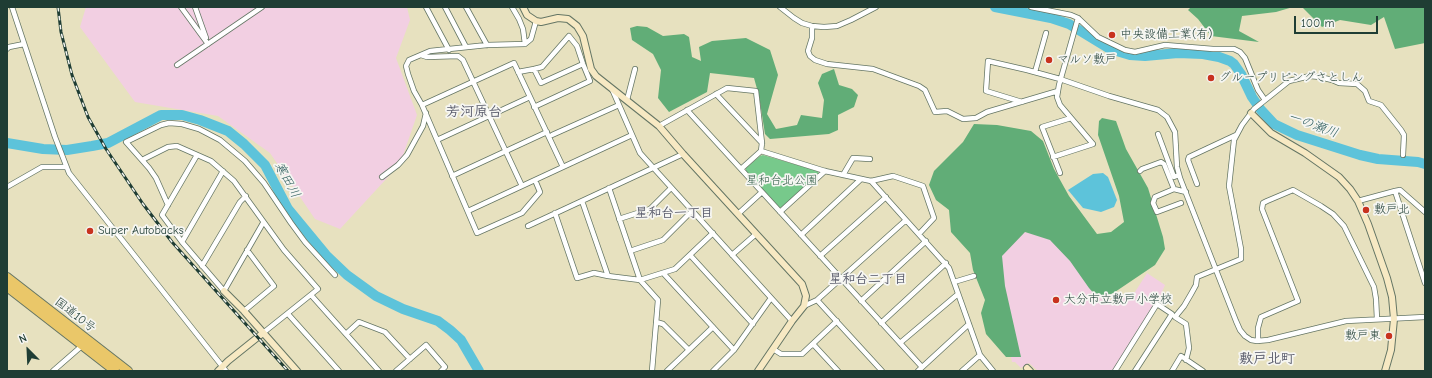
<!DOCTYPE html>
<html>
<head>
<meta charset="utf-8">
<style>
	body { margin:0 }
	#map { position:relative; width:1432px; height:378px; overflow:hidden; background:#e7e1bf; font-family:"Comic Neue",sans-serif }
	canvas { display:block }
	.frame { position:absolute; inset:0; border:8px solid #1f3d34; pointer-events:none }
	.north { position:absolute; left:8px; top:330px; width:40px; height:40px; -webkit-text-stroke:3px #f6f6f2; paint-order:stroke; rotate:336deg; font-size:11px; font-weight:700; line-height:16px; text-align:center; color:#1f3d34 }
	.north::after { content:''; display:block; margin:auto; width:14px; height:18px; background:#1f3d34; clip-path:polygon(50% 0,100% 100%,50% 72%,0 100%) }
	.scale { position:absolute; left:1294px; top:16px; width:84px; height:18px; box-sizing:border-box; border:2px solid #1f3d34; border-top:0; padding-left:5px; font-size:12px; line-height:14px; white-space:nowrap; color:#1f3d34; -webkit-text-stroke:3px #f6f6f2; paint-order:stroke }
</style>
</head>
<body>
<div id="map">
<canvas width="1432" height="378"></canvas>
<div class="frame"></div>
<div class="north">N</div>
<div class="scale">100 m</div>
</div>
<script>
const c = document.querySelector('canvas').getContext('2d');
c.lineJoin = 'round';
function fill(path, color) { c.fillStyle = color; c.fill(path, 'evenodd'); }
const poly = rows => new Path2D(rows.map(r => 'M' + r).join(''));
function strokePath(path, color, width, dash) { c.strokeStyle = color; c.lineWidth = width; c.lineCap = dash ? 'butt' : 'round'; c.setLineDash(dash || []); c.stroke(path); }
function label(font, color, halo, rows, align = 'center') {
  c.font = font + ' "Comic Neue","Klee One",sans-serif'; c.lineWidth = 3.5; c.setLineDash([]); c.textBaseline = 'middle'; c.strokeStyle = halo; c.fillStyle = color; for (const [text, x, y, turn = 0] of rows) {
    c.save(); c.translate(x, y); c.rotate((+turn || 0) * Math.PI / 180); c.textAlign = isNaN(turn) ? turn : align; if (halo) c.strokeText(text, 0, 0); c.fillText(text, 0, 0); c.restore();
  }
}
fill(poly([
	[86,7,407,7,410,20,396,58,417,115,400,164,340,229,315,219,270,153,218,116,135,102,80,27],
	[1020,232,1050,233,1095,292,1110,300,1135,292,1147,273,1165,285,1157,303,1113,371,1038,371,1029,363,1021,368,1015,362,1012,362,1011,357,1013,348,1000,253]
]), '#f2cfe2');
fill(poly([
	[763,155,818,171,819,174,782,208,779,207,746,171,746,168,760,156]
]), '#77c98b');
fill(poly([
	[1191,7,1293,7,1276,12,1242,16,1239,31,1259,42,1211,36,1198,19,1188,10],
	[1302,7,1425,7,1425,43,1395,49,1384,17,1371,25,1340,20,1322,27],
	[637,26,647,27,663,36,684,34,689,37,692,57,701,61,699,47,712,41,746,38,770,50,778,75,767,114,776,129,797,125,801,115,822,118,824,100,818,83,822,74,834,69,839,85,852,89,858,95,854,107,838,115,838,130,829,134,770,139,765,134,759,96,754,78,710,73,707,92,669,112,658,98,661,70,653,54,632,40,630,28],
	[1102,118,1116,121,1126,149,1148,188,1163,237,1165,249,1155,265,1112,294,1097,297,1089,288,1070,261,1050,240,1025,232,1002,256,1005,286,1021,357,1006,357,986,334,981,313,985,300,973,270,970,253,951,232,949,210,936,200,929,185,934,171,963,142,974,124,997,125,1031,131,1043,141,1054,169,1069,196,1097,234,1111,232,1124,222,1119,196,1098,135,1099,121]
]), '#61ad77');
fill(poly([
	[1103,173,1108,177,1117,200,1114,207,1101,212,1083,208,1068,190,1093,174]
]), '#5dc3da');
strokePath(poly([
	[995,7,1051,18,1069,24,1110,49,1130,55,1145,56,1178,53,1203,54,1219,57,1230,61,1234,64,1241,74,1252,97,1261,110,1274,124,1297,135,1360,155,1378,159,1418,162,1425,164],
	[7,143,43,149,67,150,92,146,108,143,161,115,182,115,200,120,228,131,244,144,265,165,288,209,326,255,347,275,376,296,403,309,438,321,450,330,461,340,479,371]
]), '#5dc3da', 10);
const street = poly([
	[12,7,55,137,69,173,226,371],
	[181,7,208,44],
	[195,7,206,38],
	[426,7,449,50],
	[445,7,466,47],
	[466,7,487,45],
	[512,7,519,19,523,29,525,44],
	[780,7,794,18,802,23,812,26,824,27,837,26,851,20,876,7],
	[1031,7,1071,15,1078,18,1098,37,1125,50,1135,52,1165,45,1213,49,1234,49,1240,52,1245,58,1258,90,1265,100],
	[812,26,812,38,808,51,810,56,815,60,827,64,873,69,919,86,925,90,935,112,947,111,963,119,976,118,987,112,1058,91],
	[7,49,9,47,24,44],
	[421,55,427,57,458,56,463,60,522,186],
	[177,65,262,7],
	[534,69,541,83,583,64],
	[518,72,534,69,542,67,569,36,577,46,583,64,590,81,534,107],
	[1035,72,1046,33],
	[612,89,640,153,792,321],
	[716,94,762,143],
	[627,100,635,69],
	[1022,102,986,91,988,61,1027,70,1060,79,1109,96,1158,110,1167,117,1175,132,1177,167,1180,178,1236,321,1240,330,1245,336,1251,340,1257,341,1268,340,1346,321,1425,317],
	[422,105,514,63,563,167],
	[687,110,922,367],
	[659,126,727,88,756,91,762,143,761,151,741,169],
	[1158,134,1174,177,1179,175],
	[552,135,619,105],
	[437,140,530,97],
	[761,151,825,171,871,181,893,176,923,186,934,218,919,234],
	[197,155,162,215,182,242,224,291,263,223],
	[1053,157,1093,144,1060,105,1057,97,1059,85,1078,18],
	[142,160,168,147,177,146,211,161,234,181,284,250,318,289,263,333],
	[1140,171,1142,169,1161,162,1164,164,1174,189],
	[1060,173,1042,127,1071,118],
	[843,175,853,158,870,159],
	[452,176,547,132],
	[382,177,398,165,407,155,423,126,426,113],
	[535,180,540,192,522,213,477,233,422,105,414,91,408,74,406,66,409,60,430,51,487,45,525,44,531,39,536,21],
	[871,181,949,268,980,355,993,371],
	[1197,184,1188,160,1189,157,1236,135],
	[7,187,42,167,65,167],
	[609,188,640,280,675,269,713,233],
	[1395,191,1400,190,1425,212],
	[582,201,608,276],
	[1358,201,1395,191,1425,283],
	[1181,203,1157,212,1153,203,1155,197,1174,189,1186,192],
	[168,205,156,178,149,168,126,142,161,125,169,123,182,124,199,129,220,140,245,161,264,183,291,223,305,242,335,275],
	[468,211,632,135],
	[780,212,825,171],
	[555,213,577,278,594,273,608,276,640,280,658,300,652,371],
	[738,214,762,192],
	[619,219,650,209,671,188],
	[528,226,683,154],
	[801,235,861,179],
	[182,242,223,171],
	[630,251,663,240,692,211],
	[690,255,753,324],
	[732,255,756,234],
	[820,256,886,197],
	[202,266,240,202,246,196],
	[664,274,734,350],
	[954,282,974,276],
	[311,295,379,371],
	[817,300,882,371],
	[861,301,926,241],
	[804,306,817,300,906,220],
	[244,311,274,286,247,250],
	[288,314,339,371],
	[656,322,663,324,689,350],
	[881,323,946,263],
	[346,334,359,322,385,332,410,359],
	[1258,341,1258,328,1261,317,1298,301,1262,209,1263,203,1267,201,1293,190,1321,206,1333,214,1344,226,1374,287,1376,299,1377,319],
	[900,343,958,294],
	[813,344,838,371],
	[773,349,781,354,802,354,837,321],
	[1186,360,1189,348,1186,324,1175,317,1184,306,1191,294,1196,285,1197,277,1241,259,1241,249,1229,186,1234,140,1242,125,1254,109,1289,81,1310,76,1320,77,1332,80,1339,83,1357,84,1365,91,1369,101,1381,105,1401,130,1404,135,1403,155],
	[53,371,84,344],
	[396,371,426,345,445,367,441,371],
	[667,371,713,327],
	[713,371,734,350,771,298],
	[918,371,969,324],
	[962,371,980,355],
	[1115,371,1157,304,1172,314,1135,371],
	[1172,371,1181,356,1203,371]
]);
const secondary = poly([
	[523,7,527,15,536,21,541,22,558,18,568,19,577,26,583,36,591,69,596,76,659,126,683,154,802,284,806,296,804,306,792,321,758,371],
	[1251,113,1271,133,1305,153,1339,177,1350,189,1358,201,1368,224,1387,278,1392,297,1394,319,1391,350,1385,371],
	[224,291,244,311,297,371],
	[1027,368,1030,371],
	[218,371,228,361,263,333]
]);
const highway = poly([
	[7,277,128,371],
	[7,287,115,371]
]);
strokePath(street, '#657665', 6);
strokePath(secondary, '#657665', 8);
strokePath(highway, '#657665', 10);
strokePath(street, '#fff', 4.5);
strokePath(secondary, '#f7e9c3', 6);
strokePath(highway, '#eac769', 8);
const rail = poly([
	[58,7,61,32,72,75,88,117,106,149,143,204,172,242,288,371]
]);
strokePath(rail, '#1f3d34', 3);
strokePath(rail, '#f6f6f2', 1.5, [4.5]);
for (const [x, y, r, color] of [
	[1112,35,4,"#c8321e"],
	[1049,60,4,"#c8321e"],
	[1211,78,4,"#c8321e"],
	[1366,210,4,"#c8321e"],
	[90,231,4,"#c8321e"],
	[1056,300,4,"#c8321e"],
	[1389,336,4,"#c8321e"]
]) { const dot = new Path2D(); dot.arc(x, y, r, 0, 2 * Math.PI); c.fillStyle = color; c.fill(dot); strokePath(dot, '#f6f6f2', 1.5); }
label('12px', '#1f3d34', '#f6f6f2', [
	["中央設備工業(有)",1120,35],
	["マルソ敷戸",1057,60],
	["グループリビングさとしん",1219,78],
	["敷戸北",1374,210],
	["Super Autobacks",98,231],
	["大分市立敷戸小学校",1064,300],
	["敷戸東",1381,336,"right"]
], 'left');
label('12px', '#35604a', '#f6f6f2', [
	["星和台北公園",782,181]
]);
label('12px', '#1f3d34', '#f6f6f2', [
	["国道10号",75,315,38]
]);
label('italic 13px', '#2e5e5e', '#f6f6f2', [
	["一の瀬川",1313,125,20],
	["寒田川",287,180,61]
]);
label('bold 13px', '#585a6a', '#f6f6f2', [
	["星和台一丁目",674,213],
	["星和台二丁目",868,279]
]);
label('bold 14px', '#585a6a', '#f6f6f2', [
	["芳河原台",474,112],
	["敷戸北町",1267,359]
]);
</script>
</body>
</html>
